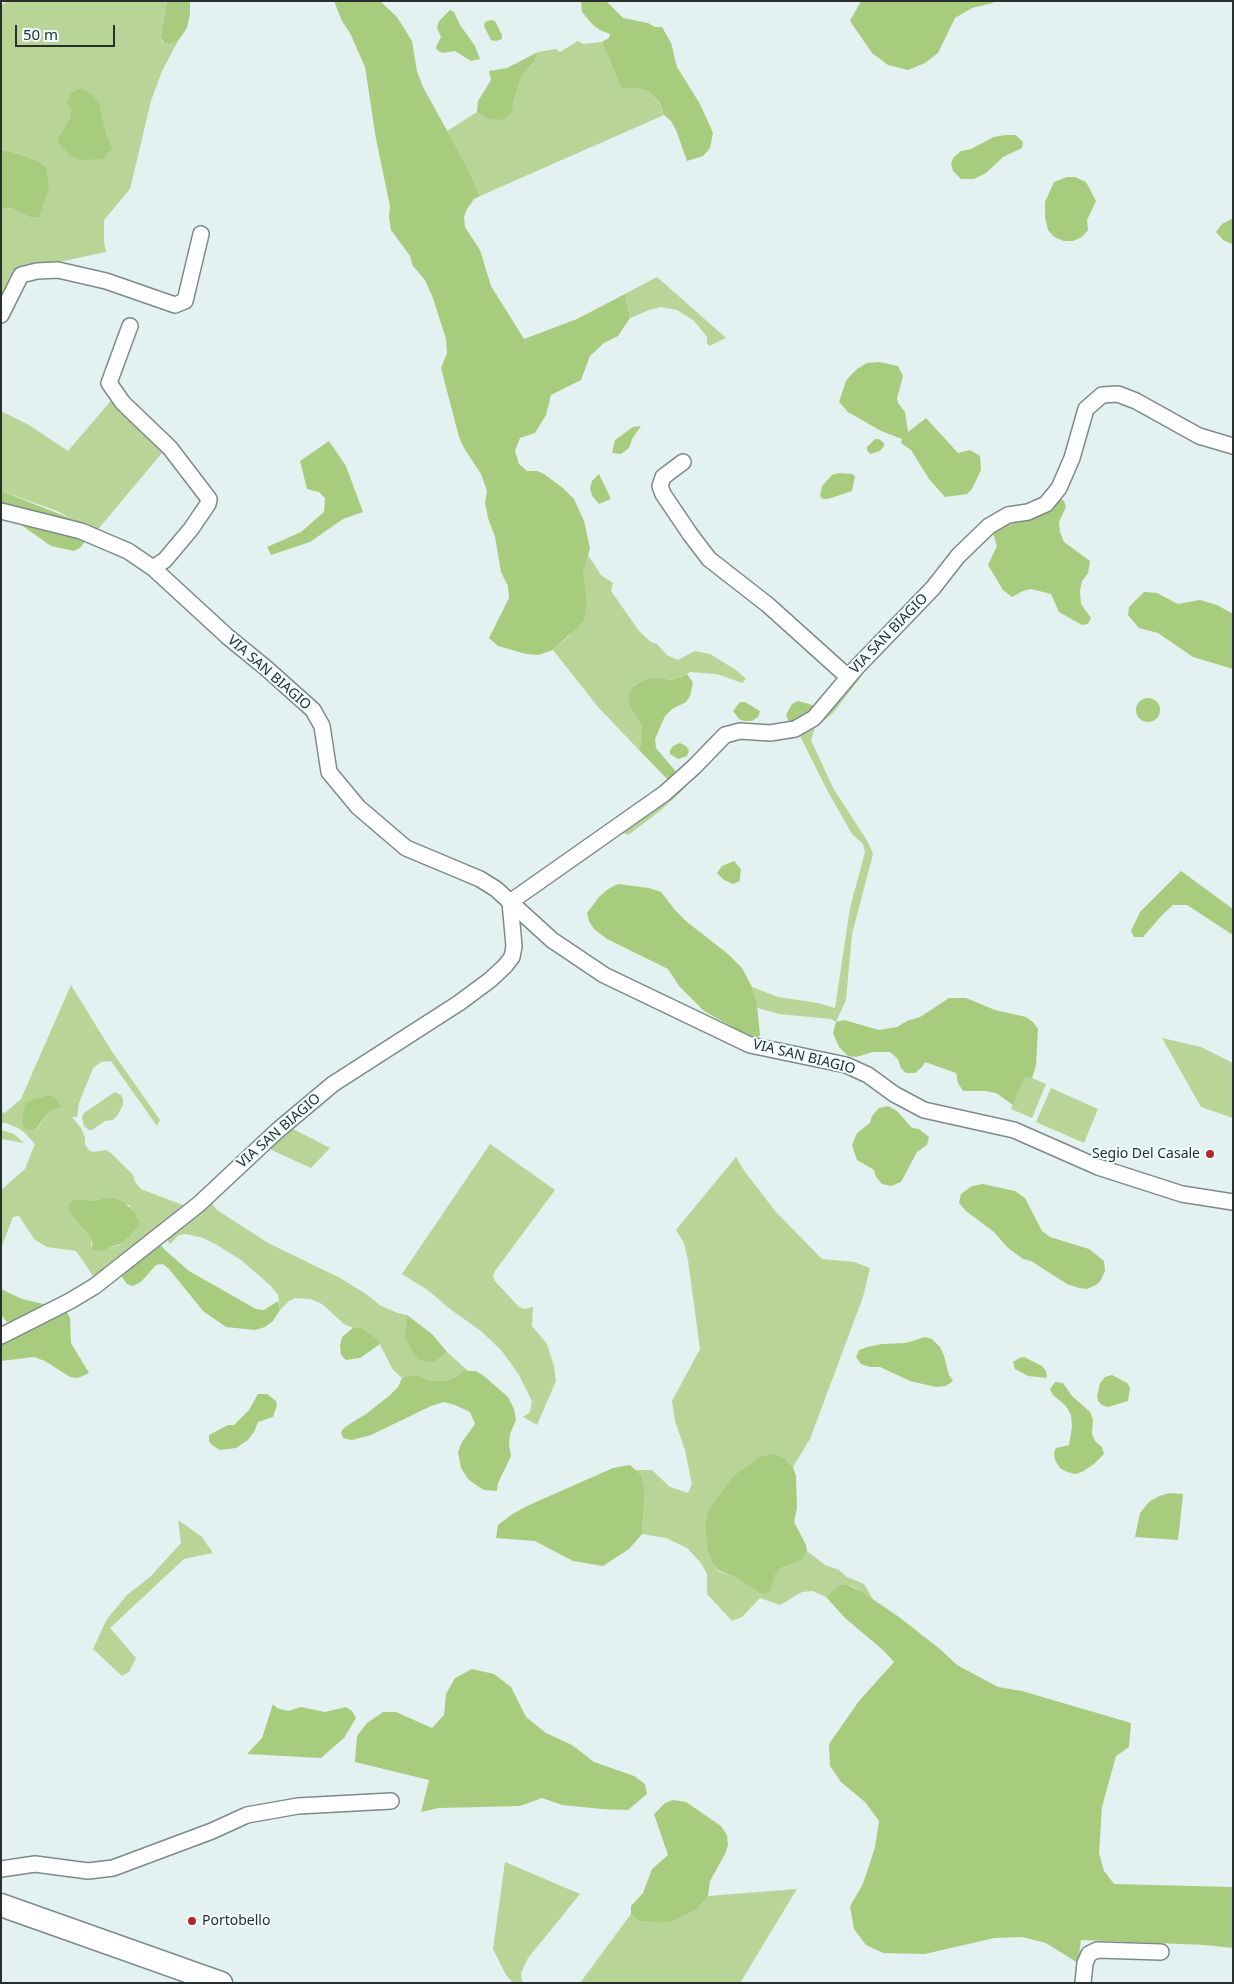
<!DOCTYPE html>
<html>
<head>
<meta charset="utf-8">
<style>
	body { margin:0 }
	#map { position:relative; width:1234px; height:1984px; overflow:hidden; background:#e3f1f1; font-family:"Noto Sans",sans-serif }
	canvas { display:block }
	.frame { position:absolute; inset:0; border:2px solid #292e2e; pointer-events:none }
	.scale { position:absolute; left:15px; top:25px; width:100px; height:22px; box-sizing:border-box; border:2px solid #292e2e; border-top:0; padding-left:6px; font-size:15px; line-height:18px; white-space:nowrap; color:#292e2e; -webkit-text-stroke:4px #f0fefe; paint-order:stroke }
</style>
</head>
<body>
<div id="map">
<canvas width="1234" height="1984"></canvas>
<div class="frame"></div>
<div class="scale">50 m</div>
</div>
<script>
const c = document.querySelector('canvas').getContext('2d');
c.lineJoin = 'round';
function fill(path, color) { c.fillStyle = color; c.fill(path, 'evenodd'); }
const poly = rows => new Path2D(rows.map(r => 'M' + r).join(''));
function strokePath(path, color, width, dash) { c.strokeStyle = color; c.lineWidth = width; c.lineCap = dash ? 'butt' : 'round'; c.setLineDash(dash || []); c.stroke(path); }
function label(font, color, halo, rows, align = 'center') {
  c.font = font + ' "Noto Sans",sans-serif'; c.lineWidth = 4; c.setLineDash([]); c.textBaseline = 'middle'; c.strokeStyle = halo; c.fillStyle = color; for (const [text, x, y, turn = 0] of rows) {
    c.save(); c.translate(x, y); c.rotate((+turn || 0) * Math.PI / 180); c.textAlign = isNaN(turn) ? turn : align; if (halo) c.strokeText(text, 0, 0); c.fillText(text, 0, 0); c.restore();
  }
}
fill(poly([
	[8,1,167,1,161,36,162,42,169,44,178,41,162,71,151,101,130,189,104,220,104,241,106,252,21,270,1,310,1,209,11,208,29,217,46,167,34,159,5,150,1,151,1,5],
	[578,41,583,44,602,42,621,88,637,88,648,91,660,104,664,115,480,196,467,167,447,131,477,112,485,118,512,111,514,100,522,75,535,60,538,52,556,49,560,52],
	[657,277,726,338,709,346,707,343,707,337,700,328,693,320,677,310,661,307,649,310,630,318,625,294],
	[114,397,162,453,94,534,85,531,72,519,57,511,1,491,1,411,29,425,68,451],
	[588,555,601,575,613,583,611,591,639,631,651,642,657,644,667,655,678,660,695,651,710,654,736,670,746,679,742,683,717,674,690,672,682,677,671,680,658,677,645,679,634,686,629,705,642,726,642,737,639,750,598,707,553,650,570,635,587,598,583,573],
	[861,677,833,713,815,728,811,740,833,788,868,842,873,854,852,934,846,1000,836,1022,831,1019,779,1014,758,1008,752,987,778,997,818,1003,835,1008,850,908,865,852,863,844,852,834,827,790,799,734,852,678],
	[690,776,689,782,681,792,661,810,631,833,627,835,624,833,623,829],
	[71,985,111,1050,160,1120,157,1126,111,1061,101,1062,93,1068,79,1103,77,1117,72,1117,81,1128,85,1138,85,1145,89,1150,93,1152,106,1150,111,1153,133,1175,135,1182,141,1189,190,1208,96,1280,76,1251,47,1247,34,1239,19,1216,13,1217,1,1248,1,1190,25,1169,35,1144,25,1133,18,1128,6,1123,1,1123,1,1111,5,1113,21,1099],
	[56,1098,62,1108,58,1107,49,1112,37,1129,31,1130,22,1119,25,1102],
	[78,1199,95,1201,101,1199,129,1205,137,1216,136,1230,123,1243,117,1246,108,1248,91,1246,91,1238,85,1228,76,1219],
	[1162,1038,1201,1047,1233,1063,1233,1118,1201,1107],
	[1025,1075,1046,1084,1032,1118,1011,1109],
	[1051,1088,1098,1109,1084,1143,1036,1122],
	[115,1092,121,1095,123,1099,123,1105,117,1116,113,1120,105,1121,92,1130,89,1130,84,1126,82,1117,84,1113],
	[289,1127,330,1148,311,1168,265,1147],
	[1,1130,14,1134,24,1143,1,1139],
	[490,1144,555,1190,495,1271,493,1276,494,1280,519,1307,524,1309,533,1307,532,1326,547,1344,554,1366,556,1381,537,1425,523,1417,530,1412,532,1401,519,1375,502,1351,481,1331,450,1309,429,1291,402,1274],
	[736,1157,745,1172,776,1212,822,1259,854,1262,870,1268,863,1297,810,1439,793,1467,785,1459,732,1477,708,1510,705,1524,707,1548,711,1561,718,1571,735,1577,759,1593,772,1583,775,1575,781,1568,802,1560,807,1551,825,1565,839,1570,847,1577,864,1584,874,1601,854,1587,846,1584,837,1586,826,1597,813,1591,802,1592,780,1605,760,1598,742,1617,732,1621,707,1594,707,1574,701,1563,687,1548,666,1538,642,1534,645,1490,641,1475,635,1470,652,1470,670,1487,688,1493,692,1484,685,1450,675,1421,672,1401,700,1349,688,1260,684,1243,676,1230],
	[211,1202,217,1210,268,1243,340,1278,366,1294,381,1306,398,1313,407,1315,405,1330,421,1361,430,1363,436,1361,447,1352,468,1371,463,1371,454,1378,443,1381,430,1381,420,1376,408,1375,402,1378,393,1370,377,1339,361,1327,353,1328,344,1324,322,1304,311,1299,295,1298,289,1301,280,1310,278,1295,271,1286,241,1260,217,1245,203,1238,186,1234,179,1235,170,1244,164,1236],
	[178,1520,202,1537,213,1553,184,1559,110,1628,136,1658,129,1672,122,1676,93,1649,107,1619,127,1595,150,1577,181,1543],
	[505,1862,580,1894,528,1958,521,1973,522,1983,513,1983,506,1975,493,1949],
	[797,1889,740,1983,580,1983,631,1914,638,1921,661,1923,672,1922,697,1909,708,1896]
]), '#b8d497');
fill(poly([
	[167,1,190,1,190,14,187,28,178,41,169,44,163,42,161,36],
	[334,1,380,1,397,17,412,41,417,71,423,87,467,167,480,196,474,199,467,209,464,217,465,227,480,250,491,286,524,339,577,319,625,294,630,318,618,336,604,343,590,356,581,380,551,395,546,415,535,433,520,438,515,451,519,464,527,471,537,471,544,474,563,488,574,499,584,521,590,548,583,573,587,598,584,621,553,650,538,655,526,654,498,646,489,638,509,598,508,586,501,572,495,537,488,518,485,503,487,491,481,474,464,448,459,437,441,368,447,353,446,339,433,298,425,280,413,266,410,256,391,230,389,217,390,206,376,139,365,67,350,33,342,21],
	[581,1,606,1,623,18,648,23,655,27,662,27,671,43,677,67,700,104,713,133,710,148,703,156,687,161,676,130,671,121,664,115,660,103,648,91,637,88,621,88,602,42,609,38,610,34,600,30,593,25,582,12],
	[861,1,993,1,993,3,972,8,955,18,938,53,925,63,908,70,888,65,872,53,850,21],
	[450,10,454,12,460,25,475,46,480,59,471,61,455,51,442,53,437,50,436,47,441,37,437,28,439,21],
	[491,20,495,21,502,35,502,39,496,41,491,40,484,26,485,22],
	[538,52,535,60,522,75,514,100,512,112,506,118,500,120,485,118,477,112,478,101,491,80,489,71,507,68],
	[77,89,84,89,93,96,99,104,106,134,112,148,103,159,80,160,70,155,61,146,57,139,71,118,71,109,67,104,70,95],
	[1005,135,1016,135,1023,142,1022,148,1003,157,986,173,974,179,961,179,953,171,951,164,953,158,961,151,971,149,994,137],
	[5,150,34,159,46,167,49,187,39,217,29,217,11,208,1,209,1,151],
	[1067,177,1075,177,1086,182,1096,201,1087,220,1088,230,1082,237,1073,241,1064,241,1054,237,1048,230,1045,217,1045,202,1054,182],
	[1233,218,1233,244,1232,244,1223,240,1216,232,1222,224],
	[879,362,898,366,903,376,897,398,898,403,905,412,908,432,926,418,958,453,970,450,980,456,981,470,972,489,967,494,945,497,929,479,911,450,901,443,902,439,881,431,848,412,839,402,846,381,850,376,857,369,867,363],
	[641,426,632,439,629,448,621,454,612,453,615,440,633,427],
	[875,439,879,439,884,443,884,446,880,451,870,454,867,450,867,447],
	[329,441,346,466,363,512,343,519,310,542,271,555,267,547,301,532,324,512,325,498,319,492,307,489,300,461],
	[839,473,852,474,855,476,852,491,828,499,823,499,820,496,822,486,832,475],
	[599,474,611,499,599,504,592,496,590,488,592,481],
	[1,491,72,519,82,527,86,540,81,547,74,551,51,546,14,520,1,515],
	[1057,497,1064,501,1066,507,1059,522,1060,532,1064,542,1090,561,1088,573,1082,581,1080,591,1081,604,1091,618,1088,624,1082,625,1059,612,1051,594,1031,589,1023,591,1012,597,1003,590,988,565,997,546,993,533,1004,526,1038,517,1050,508],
	[1144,592,1157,593,1178,604,1200,600,1217,605,1233,614,1233,669,1193,657,1158,633,1139,628,1128,615,1129,607],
	[687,674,693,683,690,696,686,702,672,709,665,716,655,739,656,748,678,774,671,783,639,750,642,737,642,726,629,705,629,692,634,686,645,679,658,677,671,680,682,677],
	'1136 710a12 12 0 1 1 24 0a12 12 0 1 1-24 0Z',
	[798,701,820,707,790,724,786,715,792,704],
	[740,702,745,702,760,711,758,717,752,721,744,721,739,719,733,711],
	[680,743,686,746,689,750,687,756,678,759,670,754,670,750,673,746],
	[734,861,741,869,740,876,740,881,733,884,724,880,717,873,722,866],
	[1181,871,1233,909,1233,935,1187,905,1173,905,1163,914,1143,937,1134,937,1131,931,1140,912],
	[618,884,649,888,661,892,675,910,687,922,728,954,742,968,752,987,757,1004,760,1035,756,1040,704,1011,679,986,668,969,607,939,594,929,589,921,587,913,599,897,608,889],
	[949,998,966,998,995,1010,1026,1017,1033,1022,1038,1029,1036,1066,1032,1078,1025,1076,1013,1105,996,1093,985,1091,963,1091,958,1083,956,1073,925,1062,922,1067,915,1073,906,1073,901,1068,898,1059,890,1052,873,1052,856,1057,848,1056,839,1047,833,1033,836,1022,844,1020,879,1030,897,1027,907,1021,920,1017],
	[50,1095,56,1098,62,1108,58,1108,49,1112,36,1129,31,1130,27,1129,23,1125,22,1119,25,1102],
	[888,1106,897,1111,912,1128,919,1129,929,1137,927,1145,917,1152,901,1182,891,1186,882,1184,876,1177,874,1170,857,1160,852,1145,857,1133,870,1123,872,1116,879,1108],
	[983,1184,1015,1191,1025,1198,1042,1231,1050,1237,1089,1249,1104,1261,1105,1271,1101,1280,1096,1285,1087,1289,1079,1288,1067,1284,1031,1261,1023,1259,1008,1248,994,1232,966,1211,959,1203,961,1194,972,1186],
	[112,1198,122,1201,134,1211,139,1221,136,1230,123,1243,100,1251,93,1250,91,1238,69,1211,68,1205,72,1201,78,1199,95,1201,101,1199],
	[157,1240,165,1250,189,1271,256,1309,264,1310,278,1301,280,1310,273,1321,265,1327,255,1330,226,1327,203,1311,169,1269,163,1264,156,1265,141,1282,133,1286,127,1284,122,1277,126,1264],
	[1,1289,22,1299,65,1309,70,1318,71,1343,89,1373,78,1378,70,1377,45,1361,34,1357,1,1361,1,1330,5,1328,8,1323,1,1315],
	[407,1315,432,1334,447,1352,436,1361,430,1363,421,1361,414,1354,406,1339,405,1330],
	[361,1327,377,1339,380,1344,360,1358,346,1360,341,1355,340,1345,342,1337,353,1328],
	[925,1337,932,1339,940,1347,944,1356,949,1375,953,1381,946,1386,936,1387,910,1381,880,1367,870,1367,861,1364,856,1357,859,1350,867,1347,882,1344,906,1343],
	[1024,1357,1042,1366,1046,1371,1047,1378,1028,1376,1015,1369,1013,1362,1019,1358],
	[463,1371,476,1371,484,1376,508,1397,514,1409,516,1420,510,1434,509,1445,511,1456,498,1483,497,1491,484,1490,476,1485,468,1479,461,1468,458,1452,462,1442,475,1424,470,1412,455,1405,444,1402,431,1406,371,1435,352,1440,343,1438,341,1432,345,1427,366,1414,389,1396,398,1387,402,1378,408,1375,420,1376,430,1381,443,1381,454,1378],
	[1112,1375,1127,1383,1130,1388,1128,1401,1108,1407,1102,1405,1098,1401,1097,1396,1100,1383,1105,1377],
	[1055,1382,1063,1383,1072,1396,1090,1412,1093,1420,1092,1434,1095,1441,1102,1447,1104,1454,1094,1464,1082,1472,1075,1474,1067,1472,1060,1468,1055,1460,1054,1453,1056,1448,1069,1445,1072,1427,1071,1415,1066,1406,1053,1395,1050,1389],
	[258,1394,267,1394,276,1401,277,1405,273,1417,258,1422,254,1432,248,1440,236,1448,220,1450,212,1445,209,1441,209,1435,228,1425,234,1425,249,1410],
	[774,1454,785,1459,793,1467,796,1476,797,1508,794,1522,806,1545,807,1551,802,1560,781,1568,775,1575,769,1593,764,1594,759,1593,735,1577,718,1570,711,1561,707,1548,705,1524,708,1510,732,1477,760,1457],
	[630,1465,641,1475,645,1490,642,1534,629,1549,603,1566,573,1561,535,1541,496,1538,498,1525,511,1515,527,1506,613,1468],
	[1170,1493,1183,1494,1178,1540,1135,1537,1140,1513,1149,1502,1159,1496],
	[846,1584,862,1592,899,1617,940,1649,957,1665,998,1687,1022,1691,1131,1723,1129,1747,1116,1756,1102,1807,1099,1853,1104,1871,1114,1884,1233,1887,1233,1948,1205,1945,1081,1940,1078,1963,1046,1943,1022,1937,994,1938,925,1954,883,1953,866,1945,854,1929,850,1906,862,1886,868,1869,875,1847,879,1821,865,1802,841,1782,830,1766,829,1744,859,1701,894,1662,883,1650,845,1618,826,1597,837,1586],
	[472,1669,494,1674,511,1687,526,1717,546,1733,572,1745,594,1762,634,1776,645,1784,647,1794,628,1810,602,1809,562,1805,542,1798,520,1806,439,1808,421,1812,429,1780,355,1762,357,1736,367,1723,383,1712,396,1712,432,1728,444,1715,446,1694,455,1678],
	[273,1704,277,1708,288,1711,301,1707,325,1712,346,1707,352,1711,356,1718,344,1738,321,1758,247,1754,262,1738],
	[673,1800,686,1802,721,1826,727,1835,728,1845,725,1854,710,1881,708,1896,697,1909,672,1922,661,1923,638,1921,631,1914,631,1906,643,1893,652,1869,668,1855,654,1814,665,1803]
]), '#a8cc7d');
const minor = poly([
	[1,315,21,275,37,271,58,270,106,281,175,305,185,301,201,234],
	[130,326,109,383,123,403,170,448,209,499,208,504,191,529,165,560,153,568],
	[683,462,663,477,660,486,663,494,690,534,709,559,768,605,848,677],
	[1,511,81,531,128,551,153,568,228,637,266,668,313,710,322,726,329,772,358,807,406,848,480,879,496,889,552,940,604,975,750,1045,846,1065,868,1075,894,1094,924,1110,1014,1130,1098,1167,1182,1194,1233,1202],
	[1,1336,70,1301,95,1286,199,1204,277,1131,333,1084,459,1003,490,980,505,966,512,957,514,946,510,902,665,793,694,767,725,735,740,731,770,733,795,729,814,718,857,667,933,588,958,556,989,526,1008,515,1028,512,1046,504,1059,488,1072,458,1086,409,1102,395,1118,394,1136,401,1199,436,1233,446],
	[1,1869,35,1864,88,1871,113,1868,212,1831,247,1815,298,1806,391,1801],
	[1083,1983,1085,1963,1089,1954,1097,1950,1161,1952]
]);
const secondary = poly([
	[1,1905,221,1983]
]);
strokePath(minor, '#7d8a8a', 18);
strokePath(secondary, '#7d8a8a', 25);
strokePath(minor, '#fff', 15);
strokePath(secondary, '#fff', 22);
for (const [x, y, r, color] of [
	[1210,1154,5,"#b5242c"],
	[192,1921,5,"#b5242c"]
]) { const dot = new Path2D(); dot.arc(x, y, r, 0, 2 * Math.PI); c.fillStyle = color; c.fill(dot); strokePath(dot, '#f0fefe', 2); }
label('14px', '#292e2e', '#f0fefe', [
	["VIA SAN BIAGIO",889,634,-46],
	["VIA SAN BIAGIO",269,673,41],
	["VIA SAN BIAGIO",804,1057,14],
	["VIA SAN BIAGIO",279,1131,-41]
]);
label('14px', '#292e2e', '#f0fefe', [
	["Segio Del Casale",1200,1154],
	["Portobello",202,1921,"left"]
], 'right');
</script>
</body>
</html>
